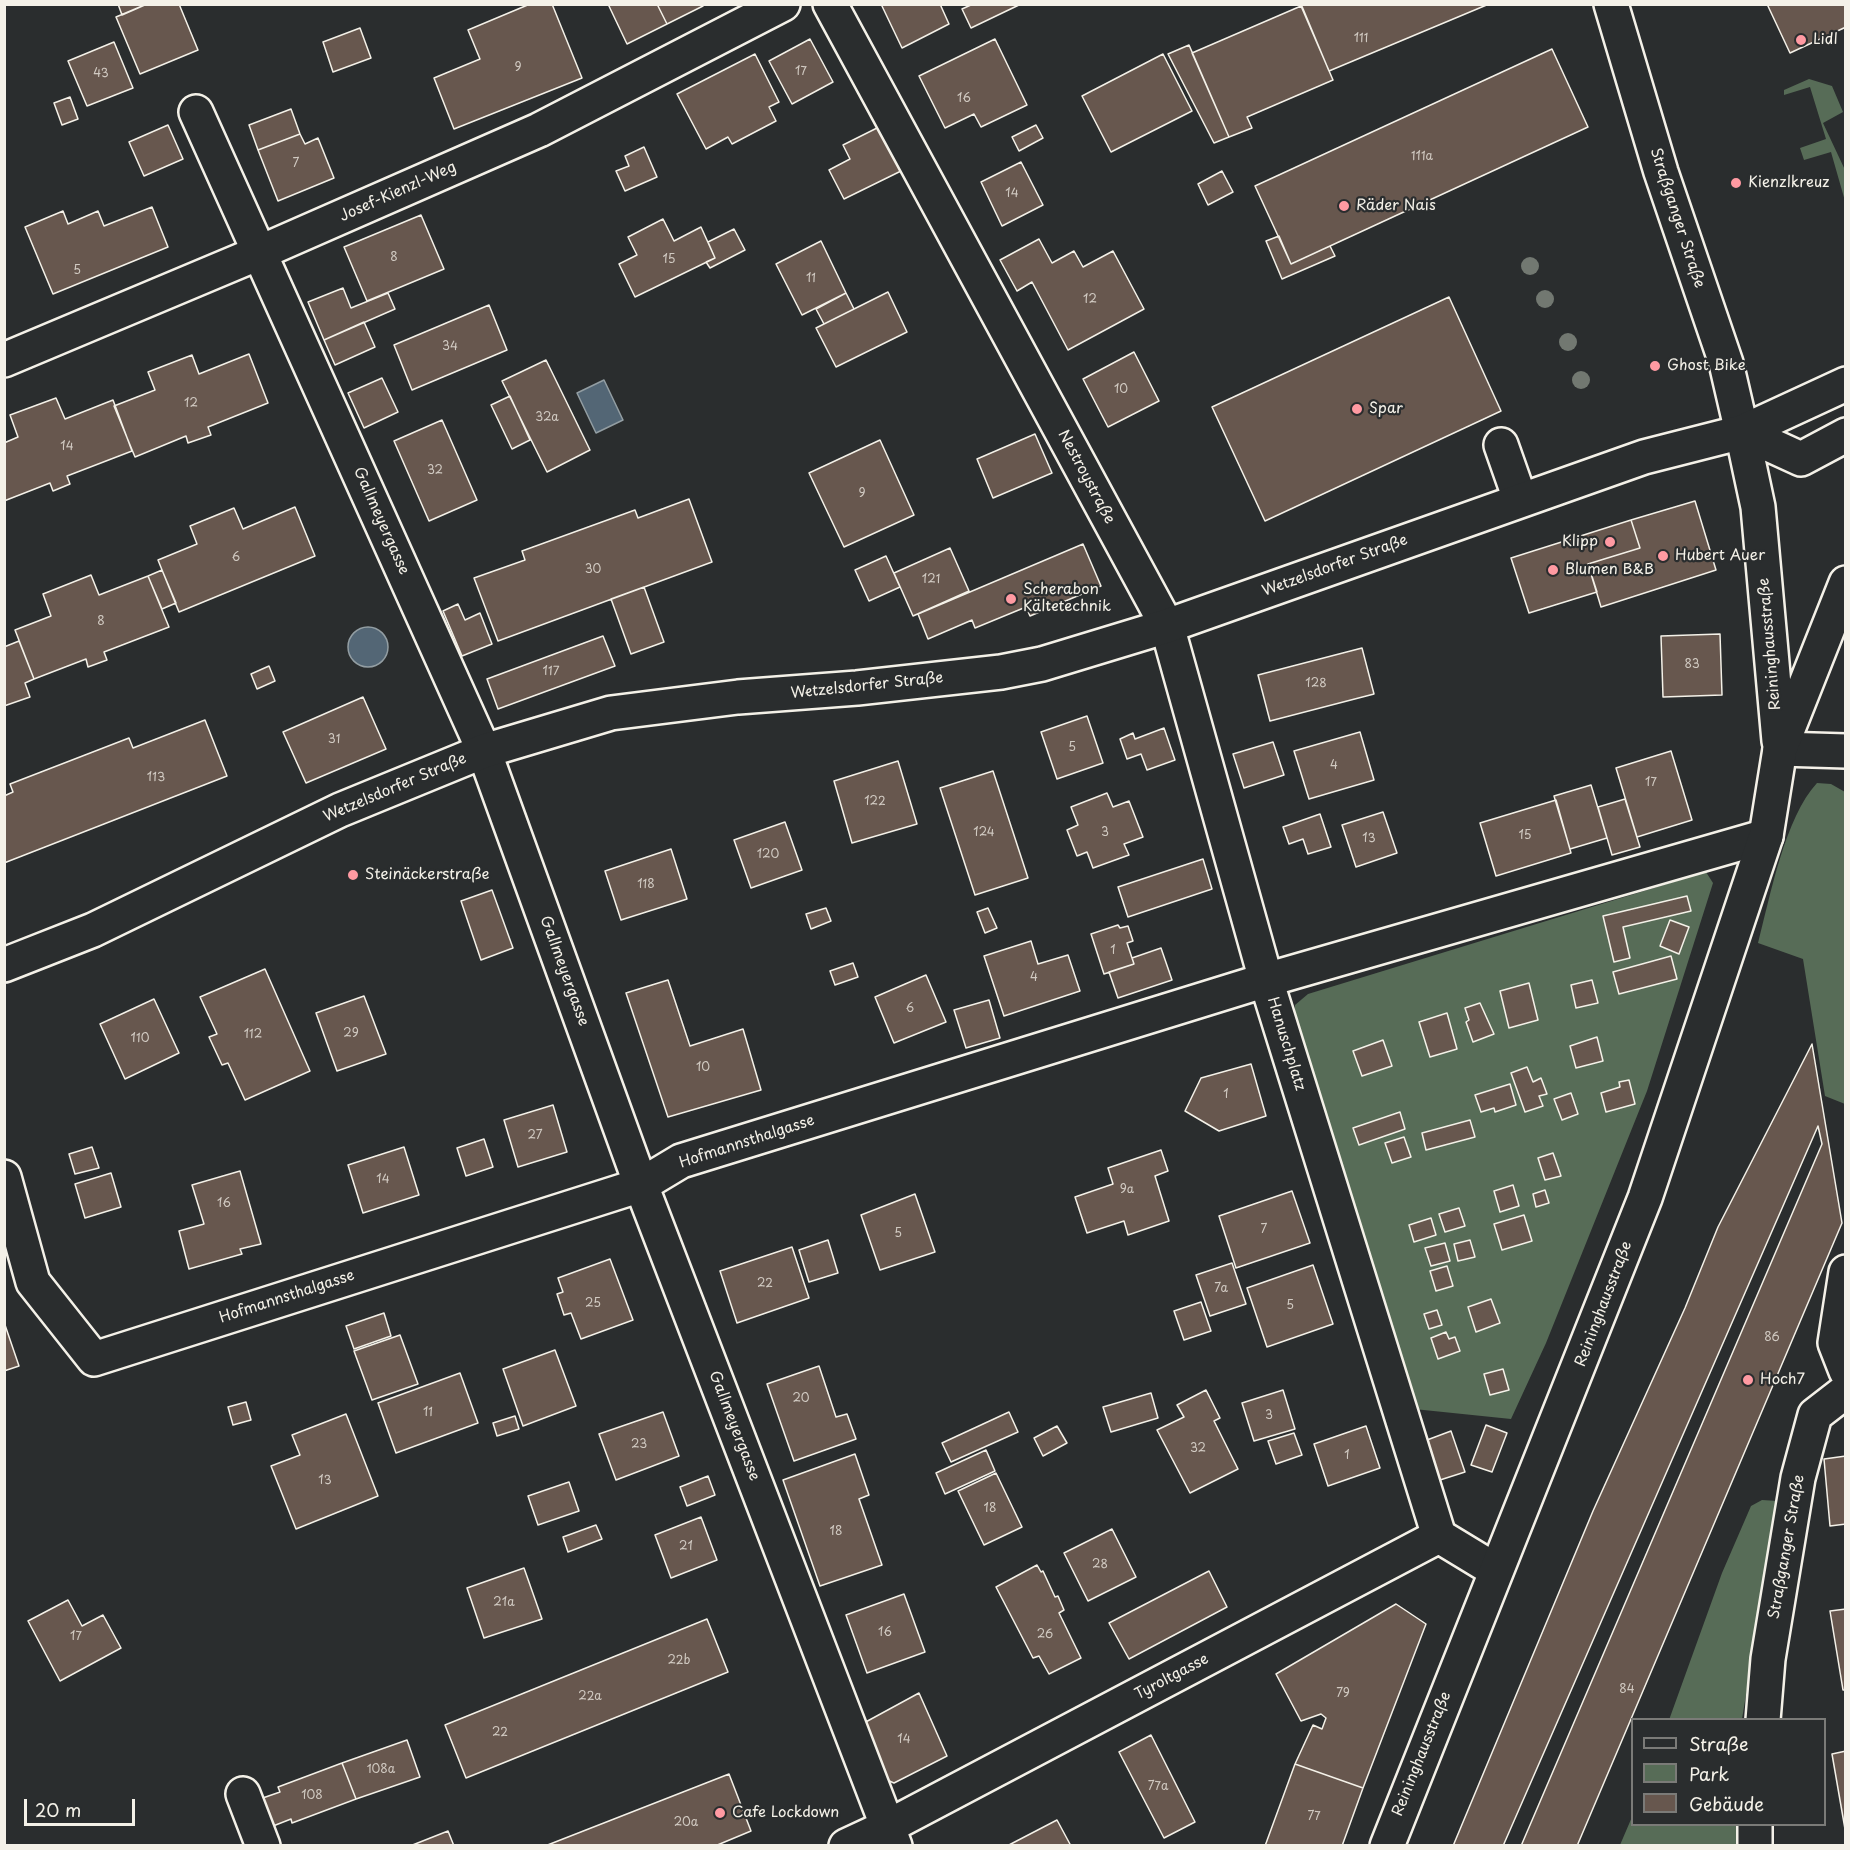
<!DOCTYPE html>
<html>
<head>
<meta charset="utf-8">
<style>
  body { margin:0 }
  #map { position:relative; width:1850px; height:1850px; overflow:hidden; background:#2a2d2e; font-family:"Playpen Sans",sans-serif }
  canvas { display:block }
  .frame { position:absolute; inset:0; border:6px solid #f4f1e8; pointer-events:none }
  .legend { position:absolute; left:1631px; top:1718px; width:195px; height:108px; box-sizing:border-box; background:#2a2d2e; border:2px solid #7b7b78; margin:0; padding:8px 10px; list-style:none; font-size:18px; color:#f4f1e8 }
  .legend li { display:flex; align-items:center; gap:12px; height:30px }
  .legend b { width:30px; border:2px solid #7b7b78 }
  .scale { position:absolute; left:24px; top:1799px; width:111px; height:27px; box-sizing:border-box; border:3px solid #f4f1e8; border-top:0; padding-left:8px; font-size:18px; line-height:21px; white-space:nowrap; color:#f4f1e8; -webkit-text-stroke:4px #2a2d2e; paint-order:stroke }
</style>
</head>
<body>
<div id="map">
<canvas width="1850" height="1850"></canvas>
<div class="frame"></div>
<ul class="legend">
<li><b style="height:8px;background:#2a2d2e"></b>Straße</li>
<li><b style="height:16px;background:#576c57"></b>Park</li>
<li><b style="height:16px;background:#67574e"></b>Gebäude</li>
</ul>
<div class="scale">20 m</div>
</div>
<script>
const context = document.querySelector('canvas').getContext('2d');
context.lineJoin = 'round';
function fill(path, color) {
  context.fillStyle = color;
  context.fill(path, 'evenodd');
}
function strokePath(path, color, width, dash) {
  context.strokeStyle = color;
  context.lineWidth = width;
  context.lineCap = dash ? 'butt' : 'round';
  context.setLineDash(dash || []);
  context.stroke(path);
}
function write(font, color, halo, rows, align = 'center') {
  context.font = font + ' "Playpen Sans",sans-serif';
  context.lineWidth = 4.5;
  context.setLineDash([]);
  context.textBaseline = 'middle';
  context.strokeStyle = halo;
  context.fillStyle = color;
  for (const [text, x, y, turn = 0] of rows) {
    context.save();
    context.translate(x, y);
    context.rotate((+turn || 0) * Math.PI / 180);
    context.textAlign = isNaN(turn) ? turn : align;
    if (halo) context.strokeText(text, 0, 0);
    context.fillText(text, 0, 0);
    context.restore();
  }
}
const green = new Path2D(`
  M1809,79L1832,86L1843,112L1823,123L1845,170V201L1831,152L1804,160L1800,148L1826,139L1810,87L1784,95V90Z
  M1817,783L1831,784L1845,792V1104L1825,1096L1803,959L1758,943C1770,897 1785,817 1817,783Z
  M1706,872L1713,883L1647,1091L1546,1343L1511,1419L1414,1409L1294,1020L1295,1005L1308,994Z
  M1762,1500L1778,1501L1742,1719L1669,1720L1722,1573L1751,1506Z
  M1632,1817V1824L1737,1825L1736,1845H1620Z`);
const water = new Path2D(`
  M604,380L623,420L596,433L577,393Z
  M348 647a20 20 0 1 1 40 0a20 20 0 1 1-40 0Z`);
const building = new Path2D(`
  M118,4H147L122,15Z
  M147,4H179L198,50L140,74L116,17Z
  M530,4H552L582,78L454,129L434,78L480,59L468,30Z
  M608,4H657L667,24L627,44Z
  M657,4H702L703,6L667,24Z
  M881,4H940L949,24L902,48Z
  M973,4H1021L971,28L962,9Z
  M1301,4H1489L1329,71Z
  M1767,4H1846V27L1790,53Z
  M1301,6L1333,80L1247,117L1252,128L1229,137L1192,53Z
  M360,28L371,58L333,72L323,42Z
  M810,39L833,82L792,104L769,61Z
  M995,39L1027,105L981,127L974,114L945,128L919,76Z
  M114,42L133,88L87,106L68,61Z
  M1189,45L1229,137L1214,143L1168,54Z
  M1552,49L1588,127L1291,264L1255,186Z
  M755,54L779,102L769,107L776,121L732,144L728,137L706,149L677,94Z
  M1163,54L1192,111L1111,152L1082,96Z
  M70,97L78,119L62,125L54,103Z
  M291,109L300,134L258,150L249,125Z
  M168,125L183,159L144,176L129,142Z
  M1036,125L1043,138L1019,151L1012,137Z
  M879,127L901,171L844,199L829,170L850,159L843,145Z
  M300,134L305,144L318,138L334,178L278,201L258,150Z
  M644,147L657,177L625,191L616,171L629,166L625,156Z
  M1021,162L1043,205L1002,226L981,182Z
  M1222,171L1233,192L1208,205L1198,184Z
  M152,207L168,247L53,294L25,227L63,211L68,224L98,211L104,226Z
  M421,215L444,269L367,301L344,247Z
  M663,219L674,241L701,227L715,258L635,297L619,264L637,255L628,237Z
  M734,229L745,250L710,268L706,262L715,258L708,242Z
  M1279,236L1291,264L1330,246L1335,256L1282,279L1266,241Z
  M1039,239L1052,263L1074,251L1083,267L1113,251L1144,309L1068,350L1032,282L1017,291L1000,260Z
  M821,241L846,293L802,315L776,264Z
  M343,288L351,308L388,293L395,309L324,340L308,302Z
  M888,292L907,332L836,367L816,328Z
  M846,293L854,309L824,324L816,309Z
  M1449,297L1501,411L1265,521L1212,407Z
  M489,305L507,350L412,390L394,345Z
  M364,322L375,347L335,365L324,340Z
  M1134,352L1159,401L1108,427L1083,379Z
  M249,354L268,403L208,427L211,435L188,443L186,436L135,457L114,406L155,390L148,372L192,355L199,374Z
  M546,360L590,450L547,472L502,381Z
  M382,378L398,412L364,428L348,393Z
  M510,396L530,440L512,449L491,405Z
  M56,398L65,419L113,400L132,451L67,476L70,484L53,491L50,483L4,501V443L18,437L10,415Z
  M442,420L477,500L429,521L394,441Z
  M1035,434L1052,473L993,498L977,459Z
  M880,440L914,515L844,547L809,473Z
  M689,499L712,562L498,641L474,578L525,560L522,551L635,510L638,518Z
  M1695,501L1716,570L1601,607L1588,564L1640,548L1631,520Z
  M295,507L315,556L179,612L158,560L197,544L190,526L234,508L243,529Z
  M1631,520L1640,548L1588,564L1597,592L1529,613L1511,558Z
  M1083,544L1101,586L1030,616L1026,607L975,628L972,620L928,639L918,614Z
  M950,548L969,591L913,616L894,573Z
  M886,556L900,587L869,601L855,570Z
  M162,570L176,603L162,609L148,576Z
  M91,575L99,595L148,576L169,627L104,652L107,660L88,667L86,659L34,679L15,630L51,616L43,594Z
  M644,587L664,642L631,654L611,599Z
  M458,604L465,620L480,613L492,644L462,656L443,611Z
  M1720,634L1722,695L1663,697L1661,636Z
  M603,636L615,666L498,709L487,679Z
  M19,641L34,679L25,683L30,697L4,706V647Z
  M1362,648L1374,694L1270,721L1258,675Z
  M269,666L275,681L257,689L251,674Z
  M363,697L386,749L306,783L283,732Z
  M1087,716L1103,763L1057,779L1041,732Z
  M205,720L227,776L4,863V796L13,792L10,784L129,738L133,748Z
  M1164,728L1175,760L1147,770L1141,754L1127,759L1120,739L1133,733L1135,739Z
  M1360,732L1374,780L1309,799L1294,751Z
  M1273,742L1284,775L1244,788L1233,754Z
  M1671,751L1692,820L1637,837L1616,768Z
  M898,761L917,824L852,843L834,781Z
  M993,771L1028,878L975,895L940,788Z
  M1591,785L1607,838L1570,849L1554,796Z
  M1107,793L1113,807L1129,801L1143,837L1124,844L1129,855L1093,868L1087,852L1077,856L1067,830L1078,825L1071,807Z
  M1625,799L1640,847L1612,855L1598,807Z
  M1556,800L1571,853L1496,876L1480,823Z
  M1383,812L1397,853L1356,867L1342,825Z
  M1320,814L1331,847L1308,854L1303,839L1289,844L1283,827Z
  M785,822L802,870L751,888L734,840Z
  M671,849L687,899L621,920L605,871Z
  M1203,859L1212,889L1128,917L1118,887Z
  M492,890L513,948L481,960L461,901Z
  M1687,896L1691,911L1623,927L1630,958L1614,962L1603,916Z
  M826,908L831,921L811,929L806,914Z
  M988,908L997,928L985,933L977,912Z
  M1670,920L1689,927L1679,954L1660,946Z
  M1118,925L1120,928L1128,926L1133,941L1127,943L1134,964L1104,974L1091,934Z
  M1031,941L1038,964L1068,955L1080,991L1004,1016L984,956Z
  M1161,948L1172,980L1118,998L1109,972L1134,964L1132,958Z
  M1671,956L1677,979L1619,994L1613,972Z
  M853,963L858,977L835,985L830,971Z
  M265,969L310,1071L245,1100L228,1063L222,1065L209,1037L217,1034L200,997Z
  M926,975L946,1022L894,1043L875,997Z
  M668,980L690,1046L743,1029L761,1090L668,1117L626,993Z
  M1592,980L1598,1003L1576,1008L1571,985Z
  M1529,983L1538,1020L1509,1028L1500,991Z
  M364,996L386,1054L337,1071L316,1013Z
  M154,999L179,1053L125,1079L100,1024Z
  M989,1000L1000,1038L966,1048L954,1010Z
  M1480,1003L1494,1034L1473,1042L1466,1022L1469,1020L1465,1008Z
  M1447,1013L1457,1049L1430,1057L1419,1022Z
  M1597,1037L1603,1061L1576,1068L1570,1046Z
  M1383,1040L1392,1066L1362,1076L1353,1051Z
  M1812,1044L1842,1223L1577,1846H1521L1822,1144L1818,1126L1503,1846H1453L1593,1511L1685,1308L1718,1227Z
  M1251,1064L1266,1116L1219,1131L1185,1111L1201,1078Z
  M1527,1067L1533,1082L1541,1078L1547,1094L1539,1096L1543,1106L1525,1112L1511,1073Z
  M1629,1080L1635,1104L1606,1112L1601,1093L1620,1087L1619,1082Z
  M1510,1084L1516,1105L1495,1112L1494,1108L1481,1112L1475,1095Z
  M1571,1093L1578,1114L1562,1120L1554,1099Z
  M553,1105L567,1152L518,1167L504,1120Z
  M1400,1112L1405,1129L1359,1145L1353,1128Z
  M1470,1120L1475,1137L1426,1150L1422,1133Z
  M1404,1137L1411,1157L1392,1163L1385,1143Z
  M484,1139L493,1167L466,1176L457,1148Z
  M92,1147L99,1168L75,1174L69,1154Z
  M404,1147L419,1195L363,1213L348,1165Z
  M1161,1150L1168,1171L1155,1176L1169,1221L1128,1235L1124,1221L1087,1233L1075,1197L1113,1184L1108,1168Z
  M1553,1153L1561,1176L1545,1180L1538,1158Z
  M240,1171L261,1244L240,1249L242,1254L189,1269L179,1231L204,1224L192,1185Z
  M111,1173L121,1207L85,1218L75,1184Z
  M1513,1185L1519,1206L1500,1212L1494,1191Z
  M1545,1190L1549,1203L1536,1207L1533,1194Z
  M1292,1191L1310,1243L1236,1268L1219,1216Z
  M915,1194L935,1252L880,1270L861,1215Z
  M1459,1208L1465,1226L1445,1232L1439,1214Z
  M1524,1215L1532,1241L1502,1250L1494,1224Z
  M1431,1218L1436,1235L1414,1242L1409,1225Z
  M828,1240L838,1273L809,1282L799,1250Z
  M1470,1240L1475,1257L1458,1261L1454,1244Z
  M1445,1243L1450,1261L1431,1266L1425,1248Z
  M792,1247L809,1298L737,1323L720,1271Z
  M610,1259L633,1320L581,1339L571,1313L564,1315L557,1294L563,1292L558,1278Z
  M1232,1263L1246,1304L1210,1316L1196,1275Z
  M1313,1265L1333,1324L1267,1347L1247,1288Z
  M1447,1266L1453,1286L1436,1291L1430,1271Z
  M1491,1299L1500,1323L1476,1332L1468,1307Z
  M1201,1302L1211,1331L1184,1340L1174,1311Z
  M1437,1310L1442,1325L1429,1329L1424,1314Z
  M384,1313L391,1336L354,1349L346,1326Z
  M4,1322L19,1366L4,1371Z
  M1446,1332L1449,1339L1455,1337L1460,1351L1438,1359L1431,1338Z
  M400,1335L418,1384L372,1400L354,1351Z
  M555,1350L576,1406L523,1426L503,1369Z
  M819,1366L836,1417L847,1414L856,1439L794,1461L767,1384Z
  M1503,1369L1509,1390L1490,1395L1484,1374Z
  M460,1373L478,1423L396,1453L378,1403Z
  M1206,1390L1220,1418L1214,1421L1238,1469L1190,1493L1157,1430L1184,1417L1177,1405Z
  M1283,1390L1295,1429L1254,1441L1242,1403Z
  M1151,1393L1158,1418L1111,1432L1103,1407Z
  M246,1402L251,1420L233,1425L228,1407Z
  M663,1412L679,1456L616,1480L599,1434Z
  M1009,1412L1018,1432L951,1462L942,1443Z
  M346,1414L378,1496L296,1529L271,1466L300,1455L292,1435Z
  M515,1416L519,1429L497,1436L493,1423Z
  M1486,1425L1507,1433L1492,1472L1471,1465Z
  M1057,1426L1067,1443L1043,1456L1034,1438Z
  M1366,1426L1380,1468L1328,1486L1314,1444Z
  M1451,1431L1465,1472L1440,1480L1427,1440Z
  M1294,1433L1302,1455L1276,1464L1268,1441Z
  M986,1450L995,1471L945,1494L936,1473Z
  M855,1454L869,1495L859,1499L882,1565L820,1586L783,1480Z
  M1846,1456V1524L1830,1526L1824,1459Z
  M996,1473L1022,1527L984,1545L958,1491Z
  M708,1476L715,1495L687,1506L680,1487Z
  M569,1482L579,1511L538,1525L528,1496Z
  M701,1517L717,1560L671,1578L655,1535Z
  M596,1525L602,1539L568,1552L563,1537Z
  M1112,1529L1136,1577L1088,1601L1064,1553Z
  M1037,1565L1041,1572L1043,1571L1055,1597L1058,1596L1064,1610L1059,1613L1081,1658L1049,1674L1039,1656L1033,1658L996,1587Z
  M524,1568L542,1619L484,1638L467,1588Z
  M1209,1571L1227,1607L1129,1659L1109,1623Z
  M904,1594L925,1652L867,1673L846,1615Z
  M68,1600L82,1626L103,1615L121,1648L60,1681L28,1621Z
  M1396,1604L1426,1624L1363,1788L1295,1764L1313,1725L1322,1729L1326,1718L1321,1714L1301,1721L1276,1674Z
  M1846,1609V1690H1843L1830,1611Z
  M707,1619L728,1672L466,1778L445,1725Z
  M919,1693L947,1756L894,1783L880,1777L862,1724Z
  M1151,1735L1195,1822L1164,1838L1119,1752Z
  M407,1740L420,1777L356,1799L342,1763Z
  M1846,1751V1829H1845L1832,1754Z
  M342,1763L356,1799L292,1823L291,1819L268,1828L257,1800L280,1792L278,1787Z
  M1295,1764L1363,1788L1342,1846H1265Z
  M729,1774L751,1831L715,1846H545Z
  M1057,1820L1071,1846H1007Z
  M448,1831L454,1846H410Z`);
const minor = new Path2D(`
  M1611,4L1661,172L1726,363L1742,432
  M196,112L484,751L641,1185L895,1846
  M4,360L261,252L539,130L783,4
  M1501,445L1520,499
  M1780,749L1846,751
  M4,1177L33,1282L94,1359L641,1185L681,1161L1266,980L1167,626L830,4
  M1846,1272L1835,1343L1846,1371
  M1439,1536L1266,980L1766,836
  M1763,1720L1768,1659L1798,1478L1815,1415L1846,1391
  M243,1794L263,1846
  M846,1846L889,1826L1439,1536L1495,1570
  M1755,1846V1824`);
const major = new Path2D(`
  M1742,432L1758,507L1779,741
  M1742,432L1801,459L1846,435
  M4,965L93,930L340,810L484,751L611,713L738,697L857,688L1001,672L1042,664L1167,626L1644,457L1742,432L1846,384
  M1387,1846L1645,1198L1766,836L1780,749L1846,583`);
const trees = [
  [1530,266],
  [1545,299],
  [1568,342],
  [1581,380]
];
const markers = [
  [1801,40,6,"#ff9aa2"],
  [1736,183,6,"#ff9aa2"],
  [1344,206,6,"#ff9aa2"],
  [1655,366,6,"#ff9aa2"],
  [1357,409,6,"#ff9aa2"],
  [1610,542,6,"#ff9aa2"],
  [1663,556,6,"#ff9aa2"],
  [1553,570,6,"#ff9aa2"],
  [1011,599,6,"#ff9aa2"],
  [353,875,6,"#ff9aa2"],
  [1748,1380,6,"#ff9aa2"],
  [720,1813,6,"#ff9aa2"]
];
const numberNames = [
  ["111",1361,39],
  ["9",518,68],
  ["17",801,72],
  ["43",101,74],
  ["16",964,99],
  ["111a",1422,157],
  ["7",296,164],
  ["14",1012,194],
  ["8",394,258],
  ["15",669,260],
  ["5",77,271],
  ["11",811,279],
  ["12",1090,300],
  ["34",450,347],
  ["10",1121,390],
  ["12",191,404],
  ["32a",547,418],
  ["14",67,447],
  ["32",435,471],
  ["9",862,494],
  ["6",236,558],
  ["30",593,570],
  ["121",931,580],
  ["8",101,622],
  ["83",1692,665],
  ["117",551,672],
  ["128",1316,684],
  ["31",334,740],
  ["5",1072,748],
  ["4",1334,766],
  ["113",156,778],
  ["17",1651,783],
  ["122",875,802],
  ["124",984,833],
  ["3",1105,833],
  ["15",1525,836],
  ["13",1369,839],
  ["120",768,855],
  ["118",646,885],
  ["1",1113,951],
  ["4",1034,978],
  ["6",910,1009],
  ["29",351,1034],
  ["112",253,1035],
  ["110",140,1039],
  ["10",703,1068],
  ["1",1226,1095],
  ["27",535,1136],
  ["14",383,1180],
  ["9a",1127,1190],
  ["16",224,1204],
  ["7",1264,1230],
  ["5",898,1234],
  ["22",765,1284],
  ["7a",1221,1289],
  ["25",593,1304],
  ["5",1290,1306],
  ["86",1772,1338],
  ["20",801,1399],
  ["11",428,1413],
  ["3",1269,1416],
  ["23",639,1445],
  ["32",1198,1449],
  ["1",1347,1456],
  ["13",325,1481],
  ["18",990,1509],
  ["18",836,1532],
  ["21",686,1547],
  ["28",1100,1565],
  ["21a",504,1603],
  ["16",885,1633],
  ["26",1045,1635],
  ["17",76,1637],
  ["22b",679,1661],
  ["84",1627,1690],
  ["79",1343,1694],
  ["22a",590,1697],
  ["22",500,1733],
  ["14",904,1740],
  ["108a",381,1770],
  ["77a",1158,1787],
  ["108",312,1796],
  ["77",1314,1817],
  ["20a",686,1823]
];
const poiNames = [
  ["Lidl",1813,40],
  ["Kienzlkreuz",1748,183],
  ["Räder Nais",1356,206],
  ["Ghost Bike",1667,366],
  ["Spar",1369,409],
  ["Klipp",1598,542,"right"],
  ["Hubert Auer",1675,556],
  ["Blumen B&B",1565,570],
  ["Scherabon",1023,590],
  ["Kältetechnik",1023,607],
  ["Steinäckerstraße",365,875],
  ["Hoch7",1760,1380],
  ["Cafe Lockdown",732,1813]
];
const streetNames = [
  ["Josef-Kienzl-Weg",398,192,-24],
  ["Straßganger Straße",1677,218,72],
  ["Nestroystraße",1086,477,62],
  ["Gallmeyergasse",381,521,66],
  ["Wetzelsdorfer Straße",1335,566,-20],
  ["Reininghausstraße",1770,644,-95],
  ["Wetzelsdorfer Straße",867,686,-6],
  ["Wetzelsdorfer Straße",395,788,-23],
  ["Gallmeyergasse",564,971,70],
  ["Hanuschplatz",1286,1044,73],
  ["Hofmannsthalgasse",747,1142,-18],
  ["Hofmannsthalgasse",287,1297,-18],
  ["Reininghausstraße",1604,1304,-69],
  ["Gallmeyergasse",734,1426,69],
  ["Straßganger Straße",1787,1547,-80],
  ["Tyroltgasse",1172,1677,-28],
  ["Reininghausstraße",1422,1754,-68]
];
fill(green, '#576c57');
fill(water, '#536675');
strokePath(water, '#939ea3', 1.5);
fill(building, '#67574e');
strokePath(building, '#f4f1e8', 1.5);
strokePath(minor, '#f4f1e8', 38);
strokePath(major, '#f4f1e8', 38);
strokePath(minor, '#2a2d2e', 33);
strokePath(major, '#2a2d2e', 33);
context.fillStyle = '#727871';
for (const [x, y] of trees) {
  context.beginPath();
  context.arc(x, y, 9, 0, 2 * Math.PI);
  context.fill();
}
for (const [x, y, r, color] of markers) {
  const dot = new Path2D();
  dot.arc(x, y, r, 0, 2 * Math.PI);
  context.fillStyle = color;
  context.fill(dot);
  strokePath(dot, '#2a2d2e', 2);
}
write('12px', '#d1cac2', null, numberNames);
write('15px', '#f4f1e8', '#2a2d2e', poiNames, 'left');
write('15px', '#f4f1e8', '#2a2d2e', streetNames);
</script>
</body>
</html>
